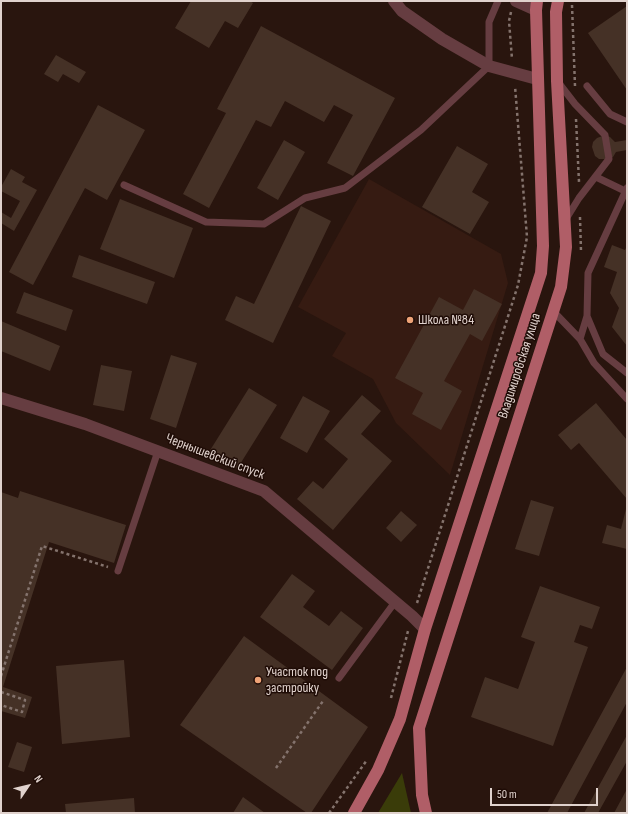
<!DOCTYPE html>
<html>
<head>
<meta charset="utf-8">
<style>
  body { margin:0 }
  #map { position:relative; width:628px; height:814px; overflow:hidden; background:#29150e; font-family:"Sofia Sans Condensed",sans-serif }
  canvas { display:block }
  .frame { position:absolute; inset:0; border:2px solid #e0d2cd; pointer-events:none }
  .north { position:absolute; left:8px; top:766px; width:40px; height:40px; -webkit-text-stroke:3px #1f0c06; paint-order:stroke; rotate:55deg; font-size:11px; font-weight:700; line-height:16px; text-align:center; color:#e0d2cd }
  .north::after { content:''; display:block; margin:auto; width:14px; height:18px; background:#e0d2cd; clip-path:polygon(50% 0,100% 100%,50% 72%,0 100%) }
  .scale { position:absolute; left:490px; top:788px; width:108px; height:18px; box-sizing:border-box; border:2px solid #e0d2cd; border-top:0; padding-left:5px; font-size:12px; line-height:14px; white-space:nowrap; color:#e0d2cd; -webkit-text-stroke:3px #1f0c06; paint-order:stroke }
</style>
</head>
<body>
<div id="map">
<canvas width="628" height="814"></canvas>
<div class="frame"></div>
<div class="north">N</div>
<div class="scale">50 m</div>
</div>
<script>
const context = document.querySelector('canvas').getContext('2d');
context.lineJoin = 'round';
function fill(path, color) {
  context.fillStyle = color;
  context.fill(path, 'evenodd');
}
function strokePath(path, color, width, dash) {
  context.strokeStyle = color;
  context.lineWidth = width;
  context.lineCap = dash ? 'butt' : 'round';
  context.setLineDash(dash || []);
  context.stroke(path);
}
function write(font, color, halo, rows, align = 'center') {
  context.font = font + ' "Sofia Sans Condensed",sans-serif';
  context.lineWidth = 3;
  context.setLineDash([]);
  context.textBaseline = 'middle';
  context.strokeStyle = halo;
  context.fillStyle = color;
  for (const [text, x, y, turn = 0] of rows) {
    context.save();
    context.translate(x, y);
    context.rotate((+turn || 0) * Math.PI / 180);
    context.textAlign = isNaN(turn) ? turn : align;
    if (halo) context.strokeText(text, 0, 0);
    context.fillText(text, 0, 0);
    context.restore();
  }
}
const built = new Path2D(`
  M369,179L501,254L508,283L450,475L396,423L373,379L332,356L346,333L298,307Z`);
const green = new Path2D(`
  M402,773L411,813H378Z`);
const building = new Path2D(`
  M191,1H250L253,3L238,28L225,21L209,48L175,28Z
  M627,6V90L588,33Z
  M261,26L395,98L353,176L327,163L353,115L334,105L324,122L285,101L271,127L256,120L209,208L183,194L226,113L217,109Z
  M56,55L86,72L79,83L63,74L58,82L44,74Z
  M98,105L145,130L107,200L85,188L33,285L9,272Z
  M605,135L610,137L615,142L627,140V150L616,152L613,157L609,159H599L595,156L592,147L593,142L597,138Z
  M284,140L305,152L278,200L257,188Z
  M457,146L488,164L472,192L489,202L470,234L422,207Z
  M11,169L25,177L22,182L37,190L14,231L1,223V212L11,218L20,201L1,191V187Z
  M120,199L193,228L174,278L100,249Z
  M301,206L331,221L273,343L225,320L236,296L254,304Z
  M612,245L625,250L627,246V346L612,327L619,308L610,293L617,272L604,267Z
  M79,255L155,282L147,304L72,277Z
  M474,289L502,304L482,341L470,334L444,381L462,391L441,430L412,414L423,393L395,378L439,297L463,310Z
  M24,292L73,310L66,331L16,313Z
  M1,321L60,346L50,371L1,351Z
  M171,355L197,363L176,428L150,419Z
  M101,365L132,371L124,411L93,405Z
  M249,388L277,405L237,469L209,452Z
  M362,395L381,411L361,434L392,461L333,530L297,499L313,481L323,489L348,459L324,439Z
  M303,396L330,411L307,453L280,438Z
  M596,403L627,440V499L579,443L571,450L558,435Z
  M20,491L126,525L114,563L49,542L3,687L32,697L25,718L1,711V492L18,498Z
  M531,500L554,507L539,556L515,549Z
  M626,509L627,549L602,543L607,525L621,529Z
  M401,511L417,525L401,542L386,528Z
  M292,574L315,591L303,607L329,626L341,611L363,628L332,670L260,617Z
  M540,586L600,607L592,629L580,625L574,642L588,647L553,746L471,717L485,677L518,689L535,642L521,637Z
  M244,636L368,727L311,813H307L180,725Z
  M124,660L130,737L62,744L56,666Z
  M627,667V702L567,813H547Z
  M627,735V761L598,813H584Z
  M17,742L32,747L24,772L8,767Z
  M627,789V813H614Z
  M243,797L265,813H233Z
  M134,798L135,813H66L65,804Z`);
const path = new Path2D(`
  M572,5L575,86
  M511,12L509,21L512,59
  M576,119L579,182
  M580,217L581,251
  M417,603L518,285L527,237L515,86
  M1,676L42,546L108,567
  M1,692L25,700L22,712L1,705
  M391,698L408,631
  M276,768L323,701
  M329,813L367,760`);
const lane = new Path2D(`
  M558,82L575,104L605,135L609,159L579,198L566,219
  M587,86L610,114L627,122
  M596,177L625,191
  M124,185L206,222L264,224L305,198L345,188L421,130L489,66V22L498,1
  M627,188L588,273L587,316L603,354L627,373
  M553,311L580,339
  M587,316L580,339L594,363L627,399
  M118,571L158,451
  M339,678L395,602`);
const street = new Path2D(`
  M394,1L402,11L442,39L489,66L537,79
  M516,1L536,10
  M1,398L85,424L264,491L412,616L425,629`);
const primary = new Path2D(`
  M354,813L378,770L400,719L425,629L541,273L543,246L536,10L537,1
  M426,813L422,795L419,728L561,287L566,247L557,81L556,12L558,1`);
const markers = [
  [410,320,4,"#efa377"],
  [258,680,4,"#efa377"]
];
const poiNames = [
  ["Школа №84",418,320],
  ["Участок под",266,672],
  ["застройку",266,688]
];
const streetNames = [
  ["Владимировская улица",520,366,-72],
  ["Чернышевский спуск",215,457,21]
];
fill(built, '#361b12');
fill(green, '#3a3c09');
fill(building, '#453126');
strokePath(path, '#84736d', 2.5, [3, 3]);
strokePath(lane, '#663d41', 7);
strokePath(street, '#663d41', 12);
strokePath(primary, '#b05e67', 12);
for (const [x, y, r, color] of markers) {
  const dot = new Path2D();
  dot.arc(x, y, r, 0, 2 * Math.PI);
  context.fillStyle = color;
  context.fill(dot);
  strokePath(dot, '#1f0c06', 1.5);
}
write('14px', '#e0d2cd', '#1f0c06', poiNames, 'left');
write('14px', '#e0d2cd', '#1f0c06', streetNames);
</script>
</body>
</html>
